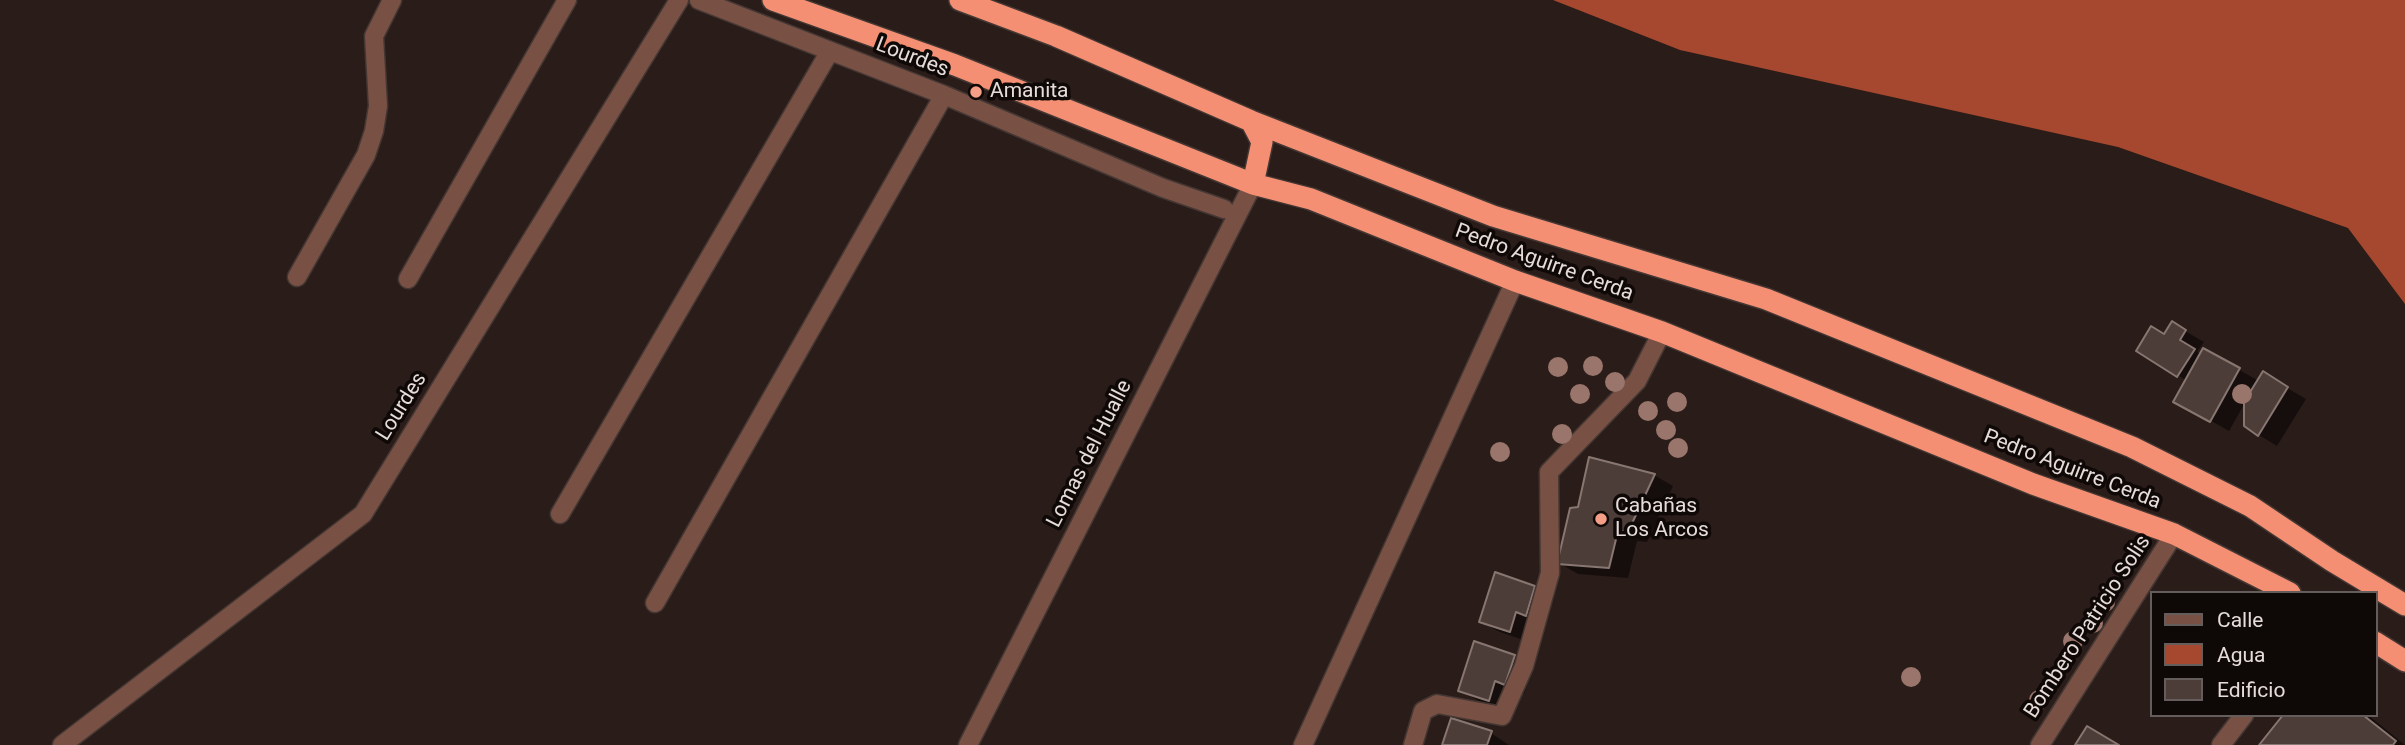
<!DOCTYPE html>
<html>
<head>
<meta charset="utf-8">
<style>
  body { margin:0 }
  #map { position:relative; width:2405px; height:745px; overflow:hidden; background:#2a1c18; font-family:Roboto,sans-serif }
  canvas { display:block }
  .legend { position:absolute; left:2150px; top:591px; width:228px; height:126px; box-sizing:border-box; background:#0e0807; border:2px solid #645d5b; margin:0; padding:9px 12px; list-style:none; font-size:21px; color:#e6dcd9 }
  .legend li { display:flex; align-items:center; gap:14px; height:35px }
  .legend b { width:35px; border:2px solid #645d5b }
</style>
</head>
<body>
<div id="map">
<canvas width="2405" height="745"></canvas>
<ul class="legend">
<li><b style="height:9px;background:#785044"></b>Calle</li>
<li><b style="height:19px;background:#a5482f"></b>Agua</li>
<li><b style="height:19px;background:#4d3d38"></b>Edificio</li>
</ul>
</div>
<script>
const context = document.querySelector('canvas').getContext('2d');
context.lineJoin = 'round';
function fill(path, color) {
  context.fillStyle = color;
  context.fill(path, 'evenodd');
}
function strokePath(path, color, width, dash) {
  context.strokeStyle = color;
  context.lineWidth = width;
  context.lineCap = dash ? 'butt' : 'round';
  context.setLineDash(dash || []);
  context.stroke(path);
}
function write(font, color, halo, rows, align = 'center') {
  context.font = font + ' Roboto,sans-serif';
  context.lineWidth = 7;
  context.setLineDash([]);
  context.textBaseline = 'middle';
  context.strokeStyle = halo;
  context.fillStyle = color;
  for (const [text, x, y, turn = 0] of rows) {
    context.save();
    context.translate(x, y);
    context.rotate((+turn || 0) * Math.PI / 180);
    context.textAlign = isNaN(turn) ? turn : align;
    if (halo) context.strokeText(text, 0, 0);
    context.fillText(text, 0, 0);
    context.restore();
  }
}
const water = new Path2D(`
  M1553,0H2405V304L2348,228L2118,147L1680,50Z`);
const shadow = new Path2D(`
  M2173,324L2204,342L2197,352L2201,354L2204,350L2259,381L2282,385L2306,399L2277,446L2259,435L2246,401L2229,431L2176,401L2187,381L2138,350L2165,336Z
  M1654,475L1673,486L1647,542L1637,541L1628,578L1578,574L1559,563L1579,509Z
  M1497,575L1535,587L1554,598L1545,625L1535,622L1529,642L1500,632L1481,622Z
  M1514,656L1533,667L1524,694L1514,691L1508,711L1479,701L1460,690Z
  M2285,715H2368L2405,745H2261Z
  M1491,733L1509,745H1444Z`);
const building = new Path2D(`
  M2172,321L2186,330L2180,340L2195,349L2177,377L2136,351L2151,326L2164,334Z
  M2203,348L2240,368L2210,422L2173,402Z
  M2263,371L2288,387L2258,436L2244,426V402Z
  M1589,457L1655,474L1628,532L1618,531L1609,568L1557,564L1570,508L1578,507Z
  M1495,572L1535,586L1526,616L1516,612L1510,632L1479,622Z
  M1474,641L1515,655L1505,685L1495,681L1489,701L1458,691Z
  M2283,715H2363L2396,741L2393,745H2259Z
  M1451,718L1492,731L1487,745H1442Z
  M2087,726L2119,745H2075Z`);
const minor = new Path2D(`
  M699,0L944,95L1163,188L1224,209
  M297,277L366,155L374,131L378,106L374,36L392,0
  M408,279L567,0
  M560,514L830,51
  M655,603L944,95
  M62,745L363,514L679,0
  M968,745L1253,184
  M1303,745L1515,281
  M1413,745L1423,711L1437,704L1502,716L1524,666L1550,573L1549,472L1637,381L1662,332
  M2040,745L2174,534
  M2221,745L2244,715`);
const highway = new Path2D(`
  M773,0L955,65L1253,184L1311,199L1515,281L1662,332L2033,484L2174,534L2290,593
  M960,0L1056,36L1251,121L1493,216L1766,299L2132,447L2250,506L2332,561L2405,605
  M1251,121L1262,142L1253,184
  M2375,642L2405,661`);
const trees = [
  [1593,366],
  [1558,367],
  [1615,382],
  [1580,394],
  [2242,394],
  [1677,402],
  [1648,411],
  [1666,430],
  [1562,434],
  [1678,448],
  [1500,452],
  [2105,602],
  [2093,623],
  [2073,641],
  [1911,677],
  [2039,700]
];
const markers = [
  [976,92,7,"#f49e87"],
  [1601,519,7,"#f49e87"]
];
const streetNames = [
  ["Lourdes",912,58,21],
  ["Pedro Aguirre Cerda",1544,263,20],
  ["Lourdes",402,407,-58],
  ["Lomas del Hualle",1090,454,-63],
  ["Pedro Aguirre Cerda",2072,470,21],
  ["Bombero Patricio Solis",2088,627,-57]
];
const poiNames = [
  ["Amanita",990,92],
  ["Cabañas",1615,507],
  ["Los Arcos",1615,531]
];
fill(water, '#a5482f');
fill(shadow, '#0007');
fill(building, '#4d3d38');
strokePath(building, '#887671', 2);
strokePath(minor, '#443733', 21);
strokePath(highway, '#443733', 24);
strokePath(minor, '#785044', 18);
strokePath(highway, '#f48f73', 21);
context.fillStyle = '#99756c';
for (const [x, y] of trees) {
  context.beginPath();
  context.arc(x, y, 10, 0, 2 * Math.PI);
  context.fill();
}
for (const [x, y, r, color] of markers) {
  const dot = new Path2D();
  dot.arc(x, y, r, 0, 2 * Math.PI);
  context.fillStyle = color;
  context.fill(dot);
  strokePath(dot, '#0e0807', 2.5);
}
write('21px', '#e6dcd9', '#0e0807', streetNames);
write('21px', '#e6dcd9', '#0e0807', poiNames, 'left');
</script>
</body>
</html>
